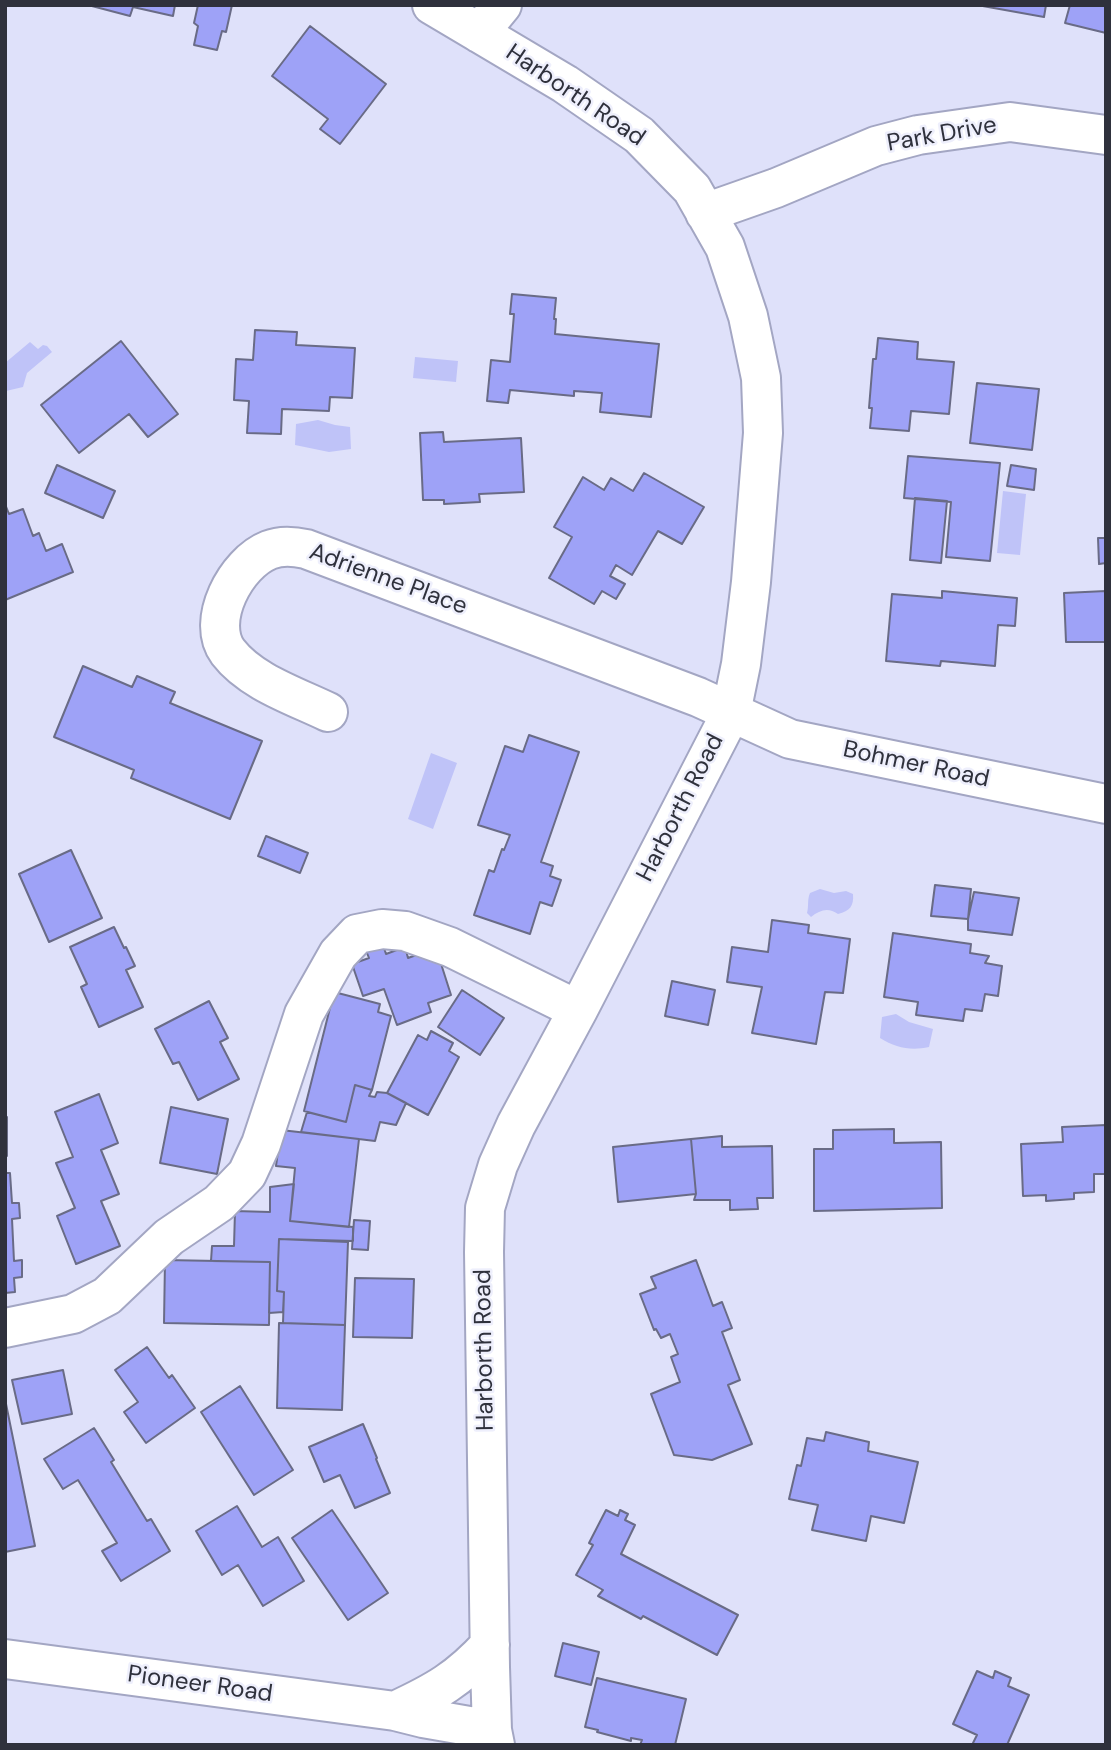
<!DOCTYPE html>
<html>
<head>
<meta charset="utf-8">
<style>
  body { margin:0 }
  #map { position:relative; width:1111px; height:1750px; overflow:hidden; background:#dfe1fa; font-family:"DM Sans",sans-serif }
  canvas { display:block }
  .frame { position:absolute; inset:0; border:7px solid #2f313c; pointer-events:none }
</style>
</head>
<body>
<div id="map">
<canvas width="1111" height="1750"></canvas>
<div class="frame"></div>
</div>
<script>
const context = document.querySelector('canvas').getContext('2d');
context.lineJoin = 'round';
function fill(path, color) {
  context.fillStyle = color;
  context.fill(path, 'evenodd');
}
function strokePath(path, color, width, dash) {
  context.strokeStyle = color;
  context.lineWidth = width;
  context.lineCap = dash ? 'butt' : 'round';
  context.setLineDash(dash || []);
  context.stroke(path);
}
function write(font, color, halo, rows, align = 'center') {
  context.font = font + ' "DM Sans",sans-serif';
  context.lineWidth = 5;
  context.setLineDash([]);
  context.textBaseline = 'middle';
  context.strokeStyle = halo;
  context.fillStyle = color;
  for (const [text, x, y, turn = 0] of rows) {
    context.save();
    context.translate(x, y);
    context.rotate((+turn || 0) * Math.PI / 180);
    context.textAlign = isNaN(turn) ? turn : align;
    if (halo) context.strokeText(text, 0, 0);
    context.fillText(text, 0, 0);
    context.restore();
  }
}
const water = new Path2D(`
  M30,342L38,349L43,345L47,346L52,352L27,373L23,387L6,391L5,363Z
  M415,357L458,361L456,382L413,378Z
  M318,420L335,425L350,427L351,449L329,452L295,445L296,424Z
  M1003,491L1026,494L1020,555L997,553Z
  M431,753L457,763L433,829L408,819Z
  M820,889L834,893L846,891L853,894C854,906 850,911 838,914C828,907 820,910 811,917L807,913C809,906 807,900 810,893Z
  M896,1014L909,1022L933,1029L929,1047C911,1051 896,1048 880,1038L882,1017Z`);
const building = new Path2D(`
  M88,5H175L173,16L133,7L130,16Z
  M198,5H232L226,32L222,31L217,50L194,45L198,26L194,23Z
  M977,5H1046L1044,17Z
  M1070,5H1106V33L1065,23Z
  M310,26L386,84L340,144L320,129L328,119L272,76Z
  M512,294L556,298L554,319H556L555,334L659,344L651,417L600,412L602,393L574,391V396L510,390L508,403L487,401L491,360L510,362L514,314H510Z
  M255,330L297,332L296,345L355,348L352,398L330,397L329,411L282,409L281,434L247,433L249,401L234,400L236,359L253,360Z
  M878,338L918,342L917,359L954,362L949,414L911,411L909,431L870,428L872,408H869L873,359H876Z
  M121,341L178,414L148,437L129,414L79,453L41,405Z
  M977,383L1039,389L1032,450L970,443Z
  M443,432L444,442L521,438L524,492L479,494L480,502L444,504V500H423L420,433Z
  M908,456L1000,463L990,561L946,557L951,502L904,498Z
  M57,465L115,491L103,518L45,493Z
  M1011,465L1036,469L1034,490L1007,486Z
  M644,473L704,507L682,544L658,531L632,575L616,565L610,576L625,584L616,599L602,591L594,604L549,578L572,537L554,527L583,477L604,490L611,478L633,491Z
  M915,498L947,501L941,563L910,560Z
  M5,504L9,514L23,509L33,536L39,533L46,551L62,544L73,572L5,600Z
  M1098,538H1106V563L1099,564Z
  M942,591L1017,598L1015,626L998,625L995,666L941,661L940,666L886,661L892,594L942,598Z
  M1106,591V642H1066L1064,593Z
  M83,666L132,687L137,676L175,692L170,703L262,741L230,819L131,778L134,770L54,737Z
  M529,735L579,752L541,862L553,866L550,876L561,880L552,906L540,902L530,934L474,915L489,870L494,872L502,849L504,850L510,835L478,825L505,746L523,752Z
  M266,836L308,853L300,873L258,856Z
  M71,850L102,918L49,942L19,874Z
  M935,885L971,889L968,919L931,916Z
  M974,892L1019,898L1012,935L968,930V919Z
  M772,920L809,925L808,933L850,939L843,993L825,992L816,1044L752,1033L762,987L727,982L732,947L768,952Z
  M114,927L124,948L126,947L135,966L126,970L143,1007L99,1027L81,987L87,984L70,947Z
  M893,933L971,944L970,953L989,956L985,963L1002,966L998,996L985,994L982,1011L965,1009L963,1021L916,1015L918,1002L884,997Z
  M382,942L386,954L405,947L408,958L436,948L451,995L428,1003L431,1012L397,1025L384,989L363,996L352,964L369,958L365,948Z
  M672,981L715,990L708,1025L665,1016Z
  M462,990L504,1018L480,1055L438,1027Z
  M334,992L380,1004L378,1012L391,1016L372,1090L355,1085L346,1122L304,1111Z
  M209,1001L228,1038L220,1042L239,1079L198,1100L179,1062L173,1064L155,1029Z
  M431,1031L453,1043L449,1051L459,1057L428,1115L387,1093L418,1035L427,1040Z
  M355,1085L372,1090L369,1096L375,1097L377,1092L387,1093L406,1103L396,1125L380,1122L375,1141L301,1132L307,1112L346,1122Z
  M99,1094L118,1143L101,1150L119,1194L101,1201L120,1246L76,1264L57,1216L75,1208L56,1163L73,1157L55,1112Z
  M171,1107L228,1119L217,1174L160,1163Z
  M5,1117H7V1156H5Z
  M1106,1125V1174H1094V1192L1074,1193V1199L1046,1201V1195L1023,1196L1021,1144L1063,1142L1062,1127Z
  M894,1129V1143L941,1142L942,1208L814,1211V1149H833V1130Z
  M281,1130L359,1139L349,1227L290,1221L295,1168L276,1166Z
  M722,1136V1147L772,1146L773,1198H757L758,1209L730,1210V1200H694L696,1194L691,1139Z
  M691,1139L696,1194L618,1202L613,1147Z
  M5,1173H10L12,1203H19L20,1218L12,1219L14,1261L22,1260V1277L14,1278L15,1292L5,1293Z
  M294,1184L290,1221L353,1227V1241L279,1239L277,1291L284,1292L283,1312L269,1313L270,1262L211,1261L212,1246H234L235,1211L270,1212V1187Z
  M354,1220L370,1221L368,1250L352,1249Z
  M279,1239L348,1242L345,1325L283,1323L284,1292L277,1291Z
  M165,1260L270,1262L269,1325L164,1323Z
  M696,1260L713,1306L722,1302L732,1328L722,1332L740,1380L728,1385L752,1444L712,1460L674,1455L651,1394L680,1382L671,1357L678,1354L670,1334L661,1338L656,1329L654,1330L640,1294L656,1288L651,1277Z
  M355,1278L414,1279L412,1338L353,1337Z
  M279,1323L345,1325L342,1410L277,1408Z
  M147,1347L169,1378L172,1375L195,1408L146,1443L124,1412L138,1402L115,1370Z
  M63,1370L72,1414L22,1424L12,1380Z
  M240,1386L293,1470L254,1495L201,1412Z
  M5,1399L35,1546L5,1552Z
  M363,1424L377,1458L376,1459L390,1493L355,1508L340,1475L324,1482L309,1447Z
  M94,1428L114,1460L111,1462L147,1521L151,1519L170,1551L121,1581L102,1551L117,1543L78,1480L63,1489L44,1459Z
  M826,1432L869,1442L868,1451L918,1462L904,1523L871,1516L866,1541L812,1530L818,1505L789,1499L797,1465L801,1466L807,1438L824,1441Z
  M237,1506L262,1547L278,1537L304,1581L263,1606L238,1565L222,1575L196,1531Z
  M332,1510L388,1593L348,1620L292,1538Z
  M606,1510L618,1516L620,1510L628,1514L625,1520L635,1525L621,1554L738,1615L717,1655L643,1616L641,1619L598,1596L603,1590L576,1575L593,1545L589,1543Z
  M563,1643L599,1652L591,1685L555,1676Z
  M977,1671L993,1678L995,1671L1011,1678L1008,1686L1029,1695L1007,1745H976L973,1743L977,1735L953,1724Z
  M597,1678L686,1699L675,1745H640L642,1740L631,1738V1741L597,1732L598,1730L585,1727Z`);
const minor = new Path2D(`
  M432,5L565,84L639,135L692,189L725,247L748,316L761,378L763,433L751,582L741,664L731,713L578,1010L516,1125L498,1165L485,1208L484,1252L490,1667L492,1730L495,1745
  M479,33L502,5
  M705,213L776,188L876,146L918,135L1010,122L1106,135
  M328,712C295,696 251,682 228,652C205,621 236,563 269,550C281,545 293,546 306,549L698,697L790,739L1106,804
  M5,1328L73,1314L107,1296L169,1237L219,1203L247,1174L261,1144L304,1014L338,954L357,934L382,929L405,931L450,947L578,1010
  M5,1659L395,1711L423,1718L492,1730
  M395,1711C436,1692 459,1679 490,1645`);
const streetNames = [
  ["Harborth Road",575,96,34],
  ["Park Drive",942,135,-10],
  ["Adrienne Place",388,580,20],
  ["Bohmer Road",916,765,12],
  ["Harborth Road",681,808,-63],
  ["Harborth Road",485,1350,-91],
  ["Pioneer Road",200,1685,8]
];
fill(water, '#bfc3f8');
fill(building, '#9ea2f7');
strokePath(building, '#696b86', 2);
strokePath(minor, '#a3a6c3', 42);
strokePath(minor, '#fff', 38);
write('24px', '#2f313c', '#eeeffc', streetNames);
</script>
</body>
</html>
